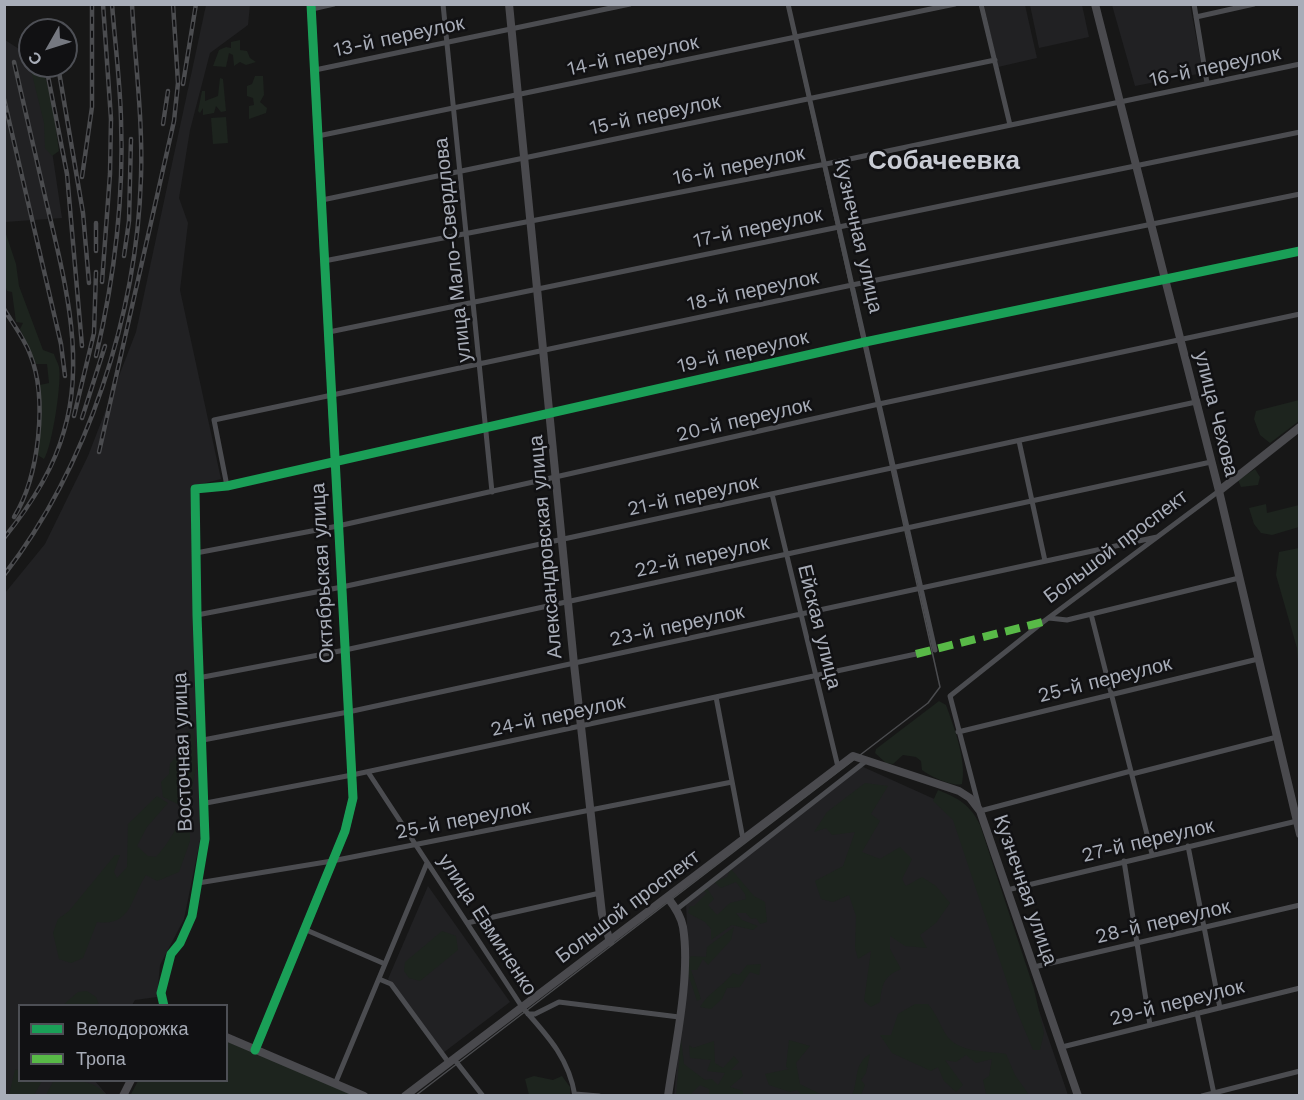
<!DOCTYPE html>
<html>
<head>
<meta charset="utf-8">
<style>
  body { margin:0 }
  #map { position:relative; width:1304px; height:1100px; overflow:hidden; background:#171717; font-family:"Work Sans",sans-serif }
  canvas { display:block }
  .frame { position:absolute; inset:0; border:6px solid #a8adb8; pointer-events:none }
  .legend { position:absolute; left:18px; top:1004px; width:210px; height:78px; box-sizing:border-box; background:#111113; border:2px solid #4d4f55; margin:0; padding:8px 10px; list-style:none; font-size:18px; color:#a8adb8 }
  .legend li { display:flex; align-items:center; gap:12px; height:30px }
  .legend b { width:30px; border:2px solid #4d4f55 }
  .north { position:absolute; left:18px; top:18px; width:60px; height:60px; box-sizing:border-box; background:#111113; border:2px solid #4d4f55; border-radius:50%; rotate:231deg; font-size:16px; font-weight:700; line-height:24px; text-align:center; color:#a8adb8 }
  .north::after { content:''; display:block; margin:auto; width:21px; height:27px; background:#757880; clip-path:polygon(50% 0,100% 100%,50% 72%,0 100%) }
</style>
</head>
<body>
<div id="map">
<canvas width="1304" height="1100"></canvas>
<div class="frame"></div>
<ul class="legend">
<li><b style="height:8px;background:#1a9f57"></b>Велодорожка</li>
<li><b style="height:8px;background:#58b947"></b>Тропа</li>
</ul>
<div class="north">С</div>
</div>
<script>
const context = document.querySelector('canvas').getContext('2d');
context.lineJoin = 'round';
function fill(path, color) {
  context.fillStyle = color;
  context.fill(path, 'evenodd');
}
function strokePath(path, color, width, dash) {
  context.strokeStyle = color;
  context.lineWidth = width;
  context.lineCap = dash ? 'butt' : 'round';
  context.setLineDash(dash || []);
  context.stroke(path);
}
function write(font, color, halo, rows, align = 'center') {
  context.font = font + ' "Work Sans",sans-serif';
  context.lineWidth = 5;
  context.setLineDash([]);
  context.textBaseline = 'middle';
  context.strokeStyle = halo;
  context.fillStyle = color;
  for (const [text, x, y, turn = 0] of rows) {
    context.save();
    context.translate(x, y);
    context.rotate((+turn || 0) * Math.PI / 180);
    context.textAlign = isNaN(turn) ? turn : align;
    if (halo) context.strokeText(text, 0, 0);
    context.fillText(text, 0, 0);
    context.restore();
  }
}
const built = new Path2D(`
  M206,5H250L248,25L210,53L190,130L179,198L188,223L180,290L221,479L190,487L203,826L184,919L160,965L157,997L135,1000L132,1005L20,1006V1080L95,1081L107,1095L5,1096V593L45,544L88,456L136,332Z
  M984,5H1025L1037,58L998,67Z
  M1030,5H1082L1089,37L1039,48Z
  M1112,5H1190L1203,73L1135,86Z
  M5,40L27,54L30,66H34L49,131L62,218L5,222Z
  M861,766L972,816L1068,1095L674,1096L688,949L686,903Z
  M428,886L510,1002L443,1053L388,979Z`);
const green = new Path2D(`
  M240,40V50L247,51L250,58L256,62L246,65L240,62L234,66L233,55L229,53L226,67L213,66L219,50L226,47L231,48V42Z
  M30,66H42L52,101L59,151L52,156L45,148L44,123Z
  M255,76H263L264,95L260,102L267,108L266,113L249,119V106L254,105L253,98L247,96V86L252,84Z
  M220,78L223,79L226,111L221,112L216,106L214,113L203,115V108L200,113L198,111L202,91H205V101L218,96Z
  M226,117L228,143L213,144L211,118Z
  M5,231L16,264L19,286L43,350L54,354C55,358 58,363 59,367C62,382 52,447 44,459L36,454L41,415L40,385L49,383L47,364H36L20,329L23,323L16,322L12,292L7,291L4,282Z
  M1299,400V421L1270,443L1260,435L1254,419L1256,411Z
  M1255,469L1260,477L1258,485L1241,487L1238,480Z
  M1266,504L1267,513L1299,505V527L1272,535L1261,533L1254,524L1249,508Z
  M1299,548H1300L1299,677L1297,648L1276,575L1279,552Z
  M939,701L946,705C954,727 967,761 962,784C952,787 930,776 922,770L921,761L916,757L903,755L893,764L886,763L875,753L876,749Z
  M194,729L197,764L190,800V841L179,872L157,881L146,875C131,897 132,927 97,922L83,958L71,963L59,959L53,933L58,919L69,911L115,855H120L114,872L117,878L127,867L128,824L157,796L168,803L147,827L137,846L148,856L156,857C170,841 179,827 182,806L163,797L161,782L169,774L170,764L187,742V732Z
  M865,783L888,786L871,814L880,821L862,852L880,859L900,847L912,859L902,879L906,886L922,877L936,886L950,903L936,923L920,935L927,948L905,946L890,936V949L901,969C884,976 882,984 880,1002L871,1007L864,1001L871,951L858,959L855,948L856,916L849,895L833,902L821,899L815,881L843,866L855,832L832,835L826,828L814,832L827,812Z
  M938,790C958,798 971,805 980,825L1034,989L1044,1033L1040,1050H1033L1016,1009L953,820L933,801Z
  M731,869L754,896L765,902L767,922L760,924L756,918L751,919L746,913H736L742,920L758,926L753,930L732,925L711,940V929L705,922L688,913L690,906H694L707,893L703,891L707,888L714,899L708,905L717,915L730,903L746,899L745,894L736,882L721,888L714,882L727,877Z
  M734,927L731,940L708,965L703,959L697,970H691L701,999L697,1001L689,977L683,971L691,956L706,957L707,947Z
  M442,931L456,936L458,950L420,981L409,978L404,971L405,962Z
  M761,964L759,975L750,972L740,987L727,988L722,999L711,1009L700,1007C708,993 723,986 733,973L739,975L747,965Z
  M87,991L96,997L99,1005H63L78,992Z
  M915,1004H928C936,1013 939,1023 945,1033C958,1054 984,1050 1006,1054L1015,1075L1029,1095L986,1094L983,1080L989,1076L992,1059L976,1063L966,1055L956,1062L945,1060L963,1085L956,1092L944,1081L938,1067L931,1071L892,1053L880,1035H891L898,1014Z
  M681,1039L684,1064L705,1080L712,1079L718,1085L725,1073L707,1071L711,1060L690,1058L689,1045L693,1048L714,1041L715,1063L723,1068L734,1056L739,1062L731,1070H741L743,1076L730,1087L743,1091V1095H709V1089L700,1085L690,1095L676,1096Z
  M227,1040L355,1096H130L138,1081L226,1080Z
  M789,1040L810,1046L796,1063L800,1084L822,1095H802L797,1090L790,1092L769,1085L765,1074L789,1069L786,1067Z
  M870,1054L866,1073L861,1080L865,1085L861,1095H852C859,1081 853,1064 870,1054Z
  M19,1069L20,1080L42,1081L34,1095H9L15,1070Z
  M534,1076L553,1080L562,1076L570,1087V1095H529L525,1079Z
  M54,1080C73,1080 94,1079 106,1095H46Z`);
const street = new Path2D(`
  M443,4L492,492
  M788,4L935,650
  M981,4L1010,125
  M1194,4L1207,83
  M312,9L334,4
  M1196,17L1254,4
  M315,70L630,4
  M318,136L955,4
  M322,200L995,60
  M324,261L826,164L1300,64
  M329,332L1300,132
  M1019,441L1045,561
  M227,486L214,420L852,285L1300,194
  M772,494L838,767
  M196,553L338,526L879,404L1300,314
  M1091,614L1152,854
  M197,615L342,587L1196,402
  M1049,618L1067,620L1239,578
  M198,678L345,650L1211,462
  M716,697L743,839
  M958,732L1258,659
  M203,740L348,712L1157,537
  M1131,771L980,811L950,696L1043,622L1219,491
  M368,772L522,1007C547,1035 569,1058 575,1096
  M1132,774L1277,737
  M206,803L352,775L916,654
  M1188,846L1220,1008
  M1124,861L1150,1025
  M198,883L332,861L732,782
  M1007,890L1297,821
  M677,909L866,761
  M467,923L600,893
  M304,929L385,964
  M1034,967L1300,905
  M379,979L391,984L449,1063
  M164,1006L161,993L171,954L180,943L192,916L205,839L197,615L195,489L227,486L865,342L1300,251
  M1197,1013L1214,1094
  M528,1014H535L559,1002L679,1017
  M1062,1047L1300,988
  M454,1059L483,1096
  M335,1084L427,863
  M575,1094L599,1096
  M1202,1096L1300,1071`);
const secondary = new Path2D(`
  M509,4L574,664L602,914L610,942
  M1095,4L1219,491L1300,834
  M1219,491L1300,427
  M668,898C675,907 681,916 683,927C691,976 675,1046 668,1096
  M226,1037L364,1096
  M255,1050L345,831L353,798L311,4
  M123,1096L131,1080
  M405,1096L853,756L959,791L970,798L980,811L1078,1096`);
const tram = new Path2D(`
  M415,1096L928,703L940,687L787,4`);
const rail = new Path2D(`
  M37,25L38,30
  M46,66L67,174L82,346
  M58,66L83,213L89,283
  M183,84L196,4
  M4,99L61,344L65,376
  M163,124L168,91
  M82,177L92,107V4
  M96,251V223
  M124,256L129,221L131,139
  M102,282L110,174L111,119L103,4
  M4,309C13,324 24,338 30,354C48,398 39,477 14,517
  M96,356C114,280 124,198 121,119C120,81 115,43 112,4
  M74,416L94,333L96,272
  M82,418L105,346
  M99,452L174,121L178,83L173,4
  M4,538C30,506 53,471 64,431C86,358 64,277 47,205C36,157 25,110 14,62
  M4,575C88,467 137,313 141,177C143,120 135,61 132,4`);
const quiet = new Path2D(`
  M916,654L1043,622`);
const cycleway = new Path2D(`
  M164,1006L161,993L171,954L180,943L192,916L205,839L197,615L195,489L227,486L865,342L1300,251
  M255,1050L345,831L353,798L311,4`);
const streetNames = [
  ["13-й переулок",399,37,-12],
  ["14-й переулок",633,56,-12],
  ["16-й переулок",1215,67,-12],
  ["15-й переулок",655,115,-12],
  ["16-й переулок",739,166,-11],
  ["17-й переулок",758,228,-12],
  ["Кузнечная улица",858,236,77],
  ["улица Мало-Свердлова",453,250,-96],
  ["18-й переулок",753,291,-12],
  ["19-й переулок",743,352,-13],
  ["улица Чехова",1216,414,76],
  ["20-й переулок",744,420,-13],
  ["21-й переулок",693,496,-12],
  ["Александровская улица",546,547,-95],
  ["Большой проспект",1116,547,-37],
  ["22-й переулок",702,557,-12],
  ["Октябрьская улица",323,573,-93],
  ["23-й переулок",677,626,-12],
  ["Ейская улица",819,627,76],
  ["25-й переулок",1105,680,-14],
  ["24-й переулок",558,716,-12],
  ["Восточная улица",183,752,-92],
  ["25-й переулок",463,820,-11],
  ["27-й переулок",1148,841,-13],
  ["Кузнечная улица",1025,890,71],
  ["Большой проспект",628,907,-37],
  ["28-й переулок",1163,922,-13],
  ["улица Евминенко",487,925,57],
  ["29-й переулок",1177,1003,-14]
];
const districtNames = [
  ["Собачеевка",944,161]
];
fill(built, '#212123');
fill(green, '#1d241e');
strokePath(street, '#4b4c50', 5);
strokePath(secondary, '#4a4a4e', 8);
strokePath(tram, '#4b4c4f', 1.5);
strokePath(rail, '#4b4c4f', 4.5);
strokePath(rail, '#111113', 2, [7]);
strokePath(quiet, '#58b947', 8, [15, 8]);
strokePath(cycleway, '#1a9f57', 9);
write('20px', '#a8adb8', '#111113', streetNames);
write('bold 26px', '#c9ccd4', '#111113', districtNames);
</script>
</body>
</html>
